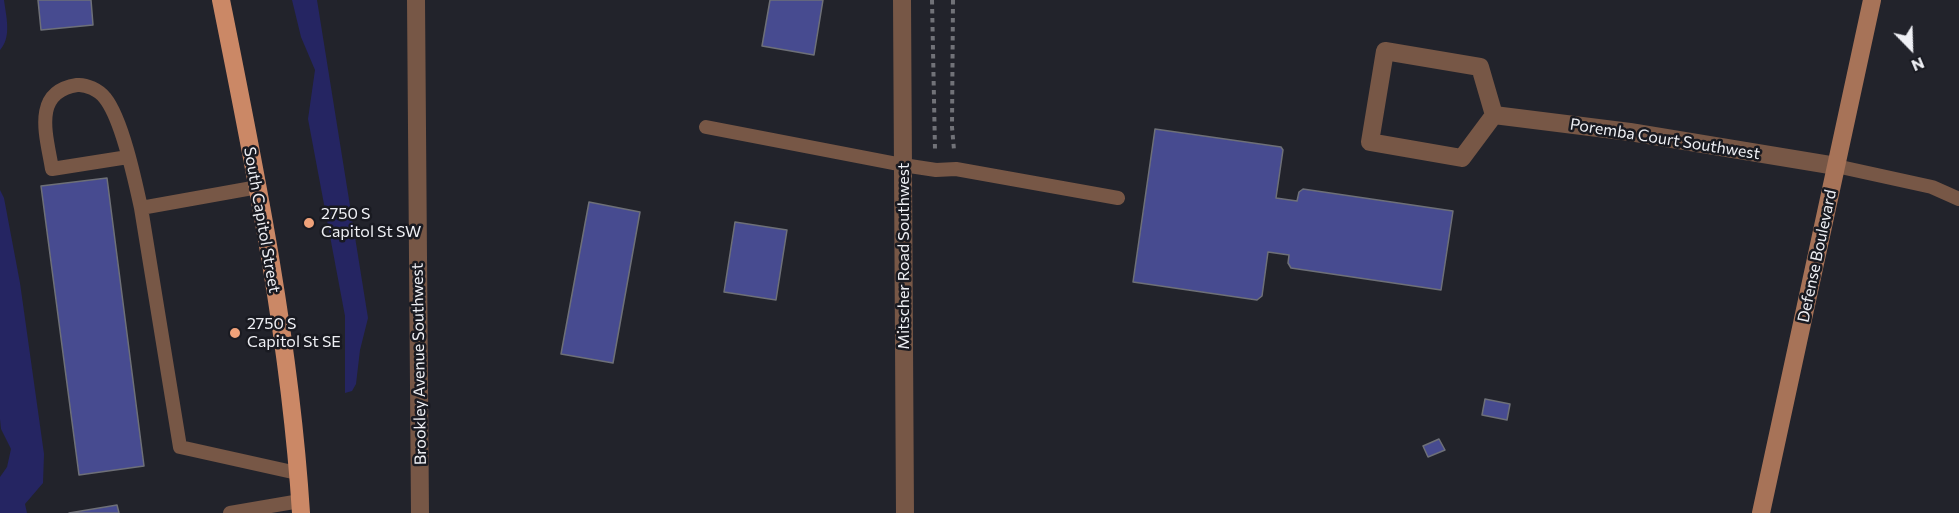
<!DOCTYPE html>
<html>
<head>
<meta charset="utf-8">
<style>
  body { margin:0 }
  #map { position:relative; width:1959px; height:513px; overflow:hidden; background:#22232b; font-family:Commissioner,sans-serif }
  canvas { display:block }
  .north { position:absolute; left:1881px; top:18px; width:60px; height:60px; -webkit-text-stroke:4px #191a21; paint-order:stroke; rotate:157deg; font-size:16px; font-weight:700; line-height:24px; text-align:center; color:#eff0f5 }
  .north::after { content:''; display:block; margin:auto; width:21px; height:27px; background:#eff0f5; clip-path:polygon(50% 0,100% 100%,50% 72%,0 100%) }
</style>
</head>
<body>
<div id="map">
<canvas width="1959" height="513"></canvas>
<div class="north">N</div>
</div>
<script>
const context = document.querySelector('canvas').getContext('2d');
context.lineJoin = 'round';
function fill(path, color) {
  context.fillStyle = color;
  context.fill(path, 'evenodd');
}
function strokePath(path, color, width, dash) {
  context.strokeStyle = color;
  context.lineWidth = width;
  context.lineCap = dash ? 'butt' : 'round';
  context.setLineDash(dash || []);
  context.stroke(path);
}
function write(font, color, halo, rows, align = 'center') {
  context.font = font + ' Commissioner,sans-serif';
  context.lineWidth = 5;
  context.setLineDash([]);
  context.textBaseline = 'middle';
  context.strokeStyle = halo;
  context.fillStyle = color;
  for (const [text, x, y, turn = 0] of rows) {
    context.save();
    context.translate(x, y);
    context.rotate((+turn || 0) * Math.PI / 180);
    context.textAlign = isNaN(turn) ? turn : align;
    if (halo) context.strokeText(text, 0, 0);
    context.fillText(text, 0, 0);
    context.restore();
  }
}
const green = new Path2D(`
  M0,0H4C6,16 12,37 0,50Z
  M292,0H317L368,318L360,350L356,384L352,391L345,393V316L308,119L315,70L301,37Z
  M0,190L4,198L20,283L44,454L43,483L25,504L27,513H0V477L7,467L11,449L1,429L0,419Z`);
const building = new Path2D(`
  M38,0H91L93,25L41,30Z
  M770,0H823L814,55L762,46Z
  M1155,129L1281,147L1283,150L1276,198L1297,201L1299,192L1303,189L1453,211L1441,290L1291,268L1288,263L1289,255L1268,252L1262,296L1257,300L1133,282Z
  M107,178L144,466L79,475L41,186Z
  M589,202L640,212L613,363L561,354Z
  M735,222L787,230L776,300L724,292Z
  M1485,399L1510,404L1507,420L1482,415Z
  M1439,439L1445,450L1428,457L1423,446Z
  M117,505L119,513H69Z`);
const path = new Path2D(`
  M932,0L935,149
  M953,0L952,127L954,150`);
const lane = new Path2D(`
  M706,127L903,165L936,170L956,169L1118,198
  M128,157L52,169C47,137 31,92 77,85C86,84 99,90 105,98C122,119 135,180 141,208L180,447L297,473
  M1836,166L1932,187L1959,199
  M141,208L258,187
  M230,513L300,501`);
const street = new Path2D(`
  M416,0L420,513
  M902,0L905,513
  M1385,51L1480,67L1494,115L1462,158L1370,142Z
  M1494,115L1630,132L1836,166`);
const secondary = new Path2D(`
  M1761,513L1872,0`);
const primary = new Path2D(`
  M221,0C255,169 290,340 301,513`);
const markers = [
  [309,223,6,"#f0a27a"],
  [235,333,6,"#f0a27a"]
];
const streetNames = [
  ["Poremba Court Southwest",1665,139,9],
  ["South Capitol Street",262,220,80],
  ["Mitscher Road Southwest",904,256,-90],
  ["Defense Boulevard",1817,256,-78],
  ["Brookley Avenue Southwest",419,364,-91]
];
const poiNames = [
  ["2750 S",321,214],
  ["Capitol St SW",321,232],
  ["2750 S",247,324],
  ["Capitol St SE",247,342]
];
fill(green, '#252562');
fill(building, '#474b90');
strokePath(building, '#6e7078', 1.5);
strokePath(path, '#717278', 4, [4.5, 4.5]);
strokePath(lane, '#775746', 14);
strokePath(street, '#775746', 18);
strokePath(secondary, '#a77358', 18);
strokePath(primary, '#cb8866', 18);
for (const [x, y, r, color] of markers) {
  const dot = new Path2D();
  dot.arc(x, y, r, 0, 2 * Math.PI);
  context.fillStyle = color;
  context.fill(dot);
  strokePath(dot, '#191a21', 2);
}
write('16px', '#eff0f5', '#191a21', streetNames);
write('16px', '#eff0f5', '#191a21', poiNames, 'left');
</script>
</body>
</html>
